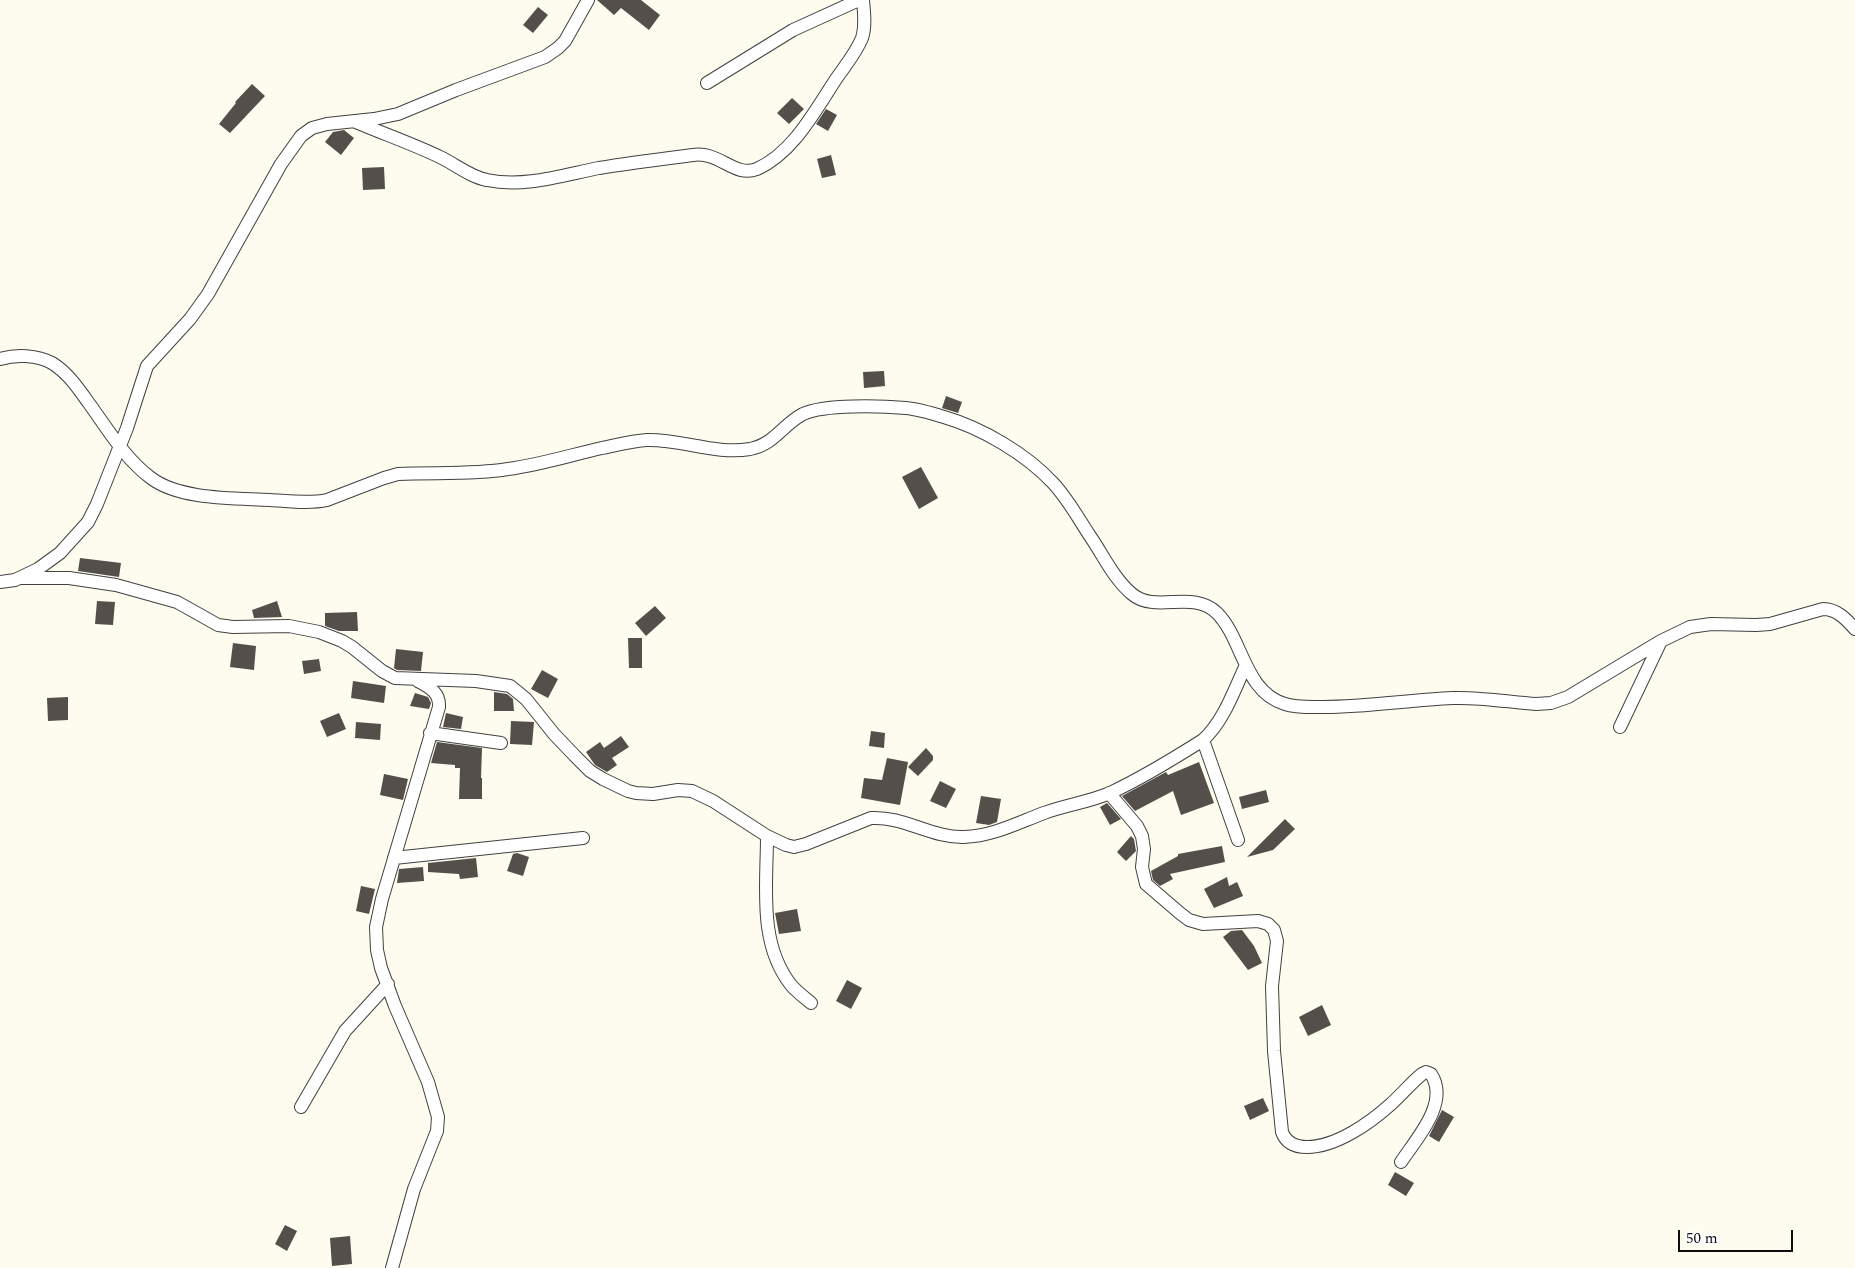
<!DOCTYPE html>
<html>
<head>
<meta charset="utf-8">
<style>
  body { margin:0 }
  #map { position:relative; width:1855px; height:1268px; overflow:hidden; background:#fefbef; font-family:Spectral,serif }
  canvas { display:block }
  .scale { position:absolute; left:1678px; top:1230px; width:115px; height:22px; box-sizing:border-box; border:2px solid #0e0e0e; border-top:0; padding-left:6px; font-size:15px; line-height:18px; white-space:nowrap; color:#0e0e0e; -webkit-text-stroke:4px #fff; paint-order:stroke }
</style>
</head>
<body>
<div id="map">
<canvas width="1855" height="1268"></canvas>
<div class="scale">50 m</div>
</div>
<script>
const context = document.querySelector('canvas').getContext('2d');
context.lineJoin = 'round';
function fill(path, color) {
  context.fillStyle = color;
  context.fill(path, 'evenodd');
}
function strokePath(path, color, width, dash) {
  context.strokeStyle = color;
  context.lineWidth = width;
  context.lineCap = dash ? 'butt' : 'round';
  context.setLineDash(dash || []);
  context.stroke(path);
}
const building = new Path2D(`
  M597,0H641L660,15L649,30L621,8L614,15Z
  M538,7L548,15L533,33L523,25Z
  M252,84L265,96L230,133L219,124L236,103L235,102Z
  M792,98L804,109L789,124L777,113Z
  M826,109L837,115L828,131L816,124Z
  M344,130L354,138L341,155L325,142L333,132Z
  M831,155L836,175L822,178L817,159Z
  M384,167L385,189L363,190L362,168Z
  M884,371L885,386L864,388L863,372Z
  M946,396L962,402L958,413L942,408Z
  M921,467L938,498L919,509L902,477Z
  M80,558L121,563L119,577L78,571Z
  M97,601L115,602L113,625L95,624Z
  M277,601L282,617L254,618L252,610Z
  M655,606L666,618L646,636L635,623Z
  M357,612L358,631H339L325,626V613Z
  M628,638H642V668H629Z
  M233,643L256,646L254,670L230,667Z
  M396,649L423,652L421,671L397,670L394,668Z
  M319,659L321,671L304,674L302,661Z
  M542,670L558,679L548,698L531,689Z
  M353,681L386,686L384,703L351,698Z
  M494,692L507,694L513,699L514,711H494Z
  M415,693L428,697L431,703L429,709L410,706Z
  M68,697V720L48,721L47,698Z
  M339,713L346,729L327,737L320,721Z
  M446,713L463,717L461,729L443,727Z
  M511,721L534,722L532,745L510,744Z
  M356,722L381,724L380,740L355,738Z
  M871,731L885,733L884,748L869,746Z
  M621,736L629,747L612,758L617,765L607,772L595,765L586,752L600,742L604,748Z
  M437,742L482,748L481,778H482V799H459L460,768H455V765L431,763Z
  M926,748L933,756V760L918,776L908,767Z
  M887,758L908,762L900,805L861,798L864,778L882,780Z
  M1199,762L1214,803L1181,815L1173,791L1135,811L1122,796L1166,772L1168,775Z
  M384,774L408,779L403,800L380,795Z
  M940,781L956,789L946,808L930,801Z
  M1266,790L1269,802L1242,809L1239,797Z
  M981,796L1001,799L997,822L989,825L976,823Z
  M1107,803L1121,819L1110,825L1100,807Z
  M1285,819L1295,829L1273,850L1247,857Z
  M1131,836L1134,839L1136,851L1126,861L1117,852Z
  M1222,846L1225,862L1170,874L1173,879L1160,886L1153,880L1151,871L1178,856V854Z
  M517,853L529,857L523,876L507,871L513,854Z
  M476,858L478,877L460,879L459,874L428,872V863Z
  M423,867L424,881L397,883L399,869Z
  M1227,877L1229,886L1237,882L1243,896L1214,908L1204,889Z
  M361,886L375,889L369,914L356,911Z
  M797,909L801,931L779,934L775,913Z
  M1242,930L1254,946L1262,963L1248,970L1223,937L1231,931Z
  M847,980L862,988L851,1009L836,1001Z
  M1322,1005L1331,1025L1308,1036L1299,1017Z
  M1263,1098L1269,1111L1250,1120L1244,1106Z
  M1442,1110L1454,1117L1439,1142L1429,1136Z
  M1395,1172L1414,1183L1406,1196L1388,1185Z
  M285,1225L297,1231L287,1251L275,1244Z
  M350,1236L352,1264L332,1266L330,1238Z`);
const street = new Path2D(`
  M707,83L793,30L859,0
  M356,122C384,134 413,144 440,157C455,164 470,177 487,180C524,188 563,175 599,168C630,163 662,159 693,155C720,151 734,178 757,169C793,153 815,111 836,79C845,66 856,53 862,38C866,26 864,12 863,0
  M0,359C16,354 37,355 52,363C68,373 78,388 88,402C107,428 125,459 151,478C180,500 235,498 270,500C288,501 309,504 327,500L384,478L398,474C434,472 472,475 508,469C539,465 571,455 602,448C617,445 632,441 647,440C681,439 716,455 750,449C775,444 782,425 803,414C824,404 882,406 906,408C918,409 931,413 944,417C982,428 1026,454 1053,483C1068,499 1078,518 1090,536C1103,555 1114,579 1132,594C1156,614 1193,589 1217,613C1243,639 1244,692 1285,704C1297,708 1311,707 1324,707C1367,707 1409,700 1453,698C1480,697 1509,702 1536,704L1551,703L1568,697L1661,641L1690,627L1711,624L1756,625L1770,624L1823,609C1837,609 1846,619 1855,629
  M21,578H69L116,585L177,602L218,625L233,627L289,626L319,632L342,641L352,647L382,671L395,678L476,681L510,686L526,699L554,734L575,756L590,771L603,779L628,791L636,793L653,794L678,790L692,791L713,801L767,836L786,845L794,847L806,844L871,818C904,816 931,838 964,837C993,836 1017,823 1044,813C1066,805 1089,802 1110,793C1142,778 1173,759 1203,740C1224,721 1234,690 1246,665
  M0,582L15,580L38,569L60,553L88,522L97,504L127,428L147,366L190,319L208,294L281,164L301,136L312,128L327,124L374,119L398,114L456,90L545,57L558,48L565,41L588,0
  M1620,727L1661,641
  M430,733L501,743
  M1203,740L1238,840
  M1109,793L1137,826L1142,836L1144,849L1142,867L1146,884L1181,914L1189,920L1203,924L1258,921L1268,924L1274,930L1277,941L1272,986L1274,1051L1282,1132C1286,1143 1295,1147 1307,1147C1336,1147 1370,1123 1391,1104C1402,1094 1411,1083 1422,1074L1426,1072L1431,1074C1450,1103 1416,1139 1401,1162
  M767,836C767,886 758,943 791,985C797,992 804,997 811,1003
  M394,858L583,838
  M301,1107L345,1031L388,984
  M392,1268L414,1189L437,1131L438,1117L428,1082L395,1006L381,968L377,950L376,927L382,899L439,707C440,692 429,687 418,681`);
fill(building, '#554f4b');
strokePath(street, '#414141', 14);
strokePath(street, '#fff', 12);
</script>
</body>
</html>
